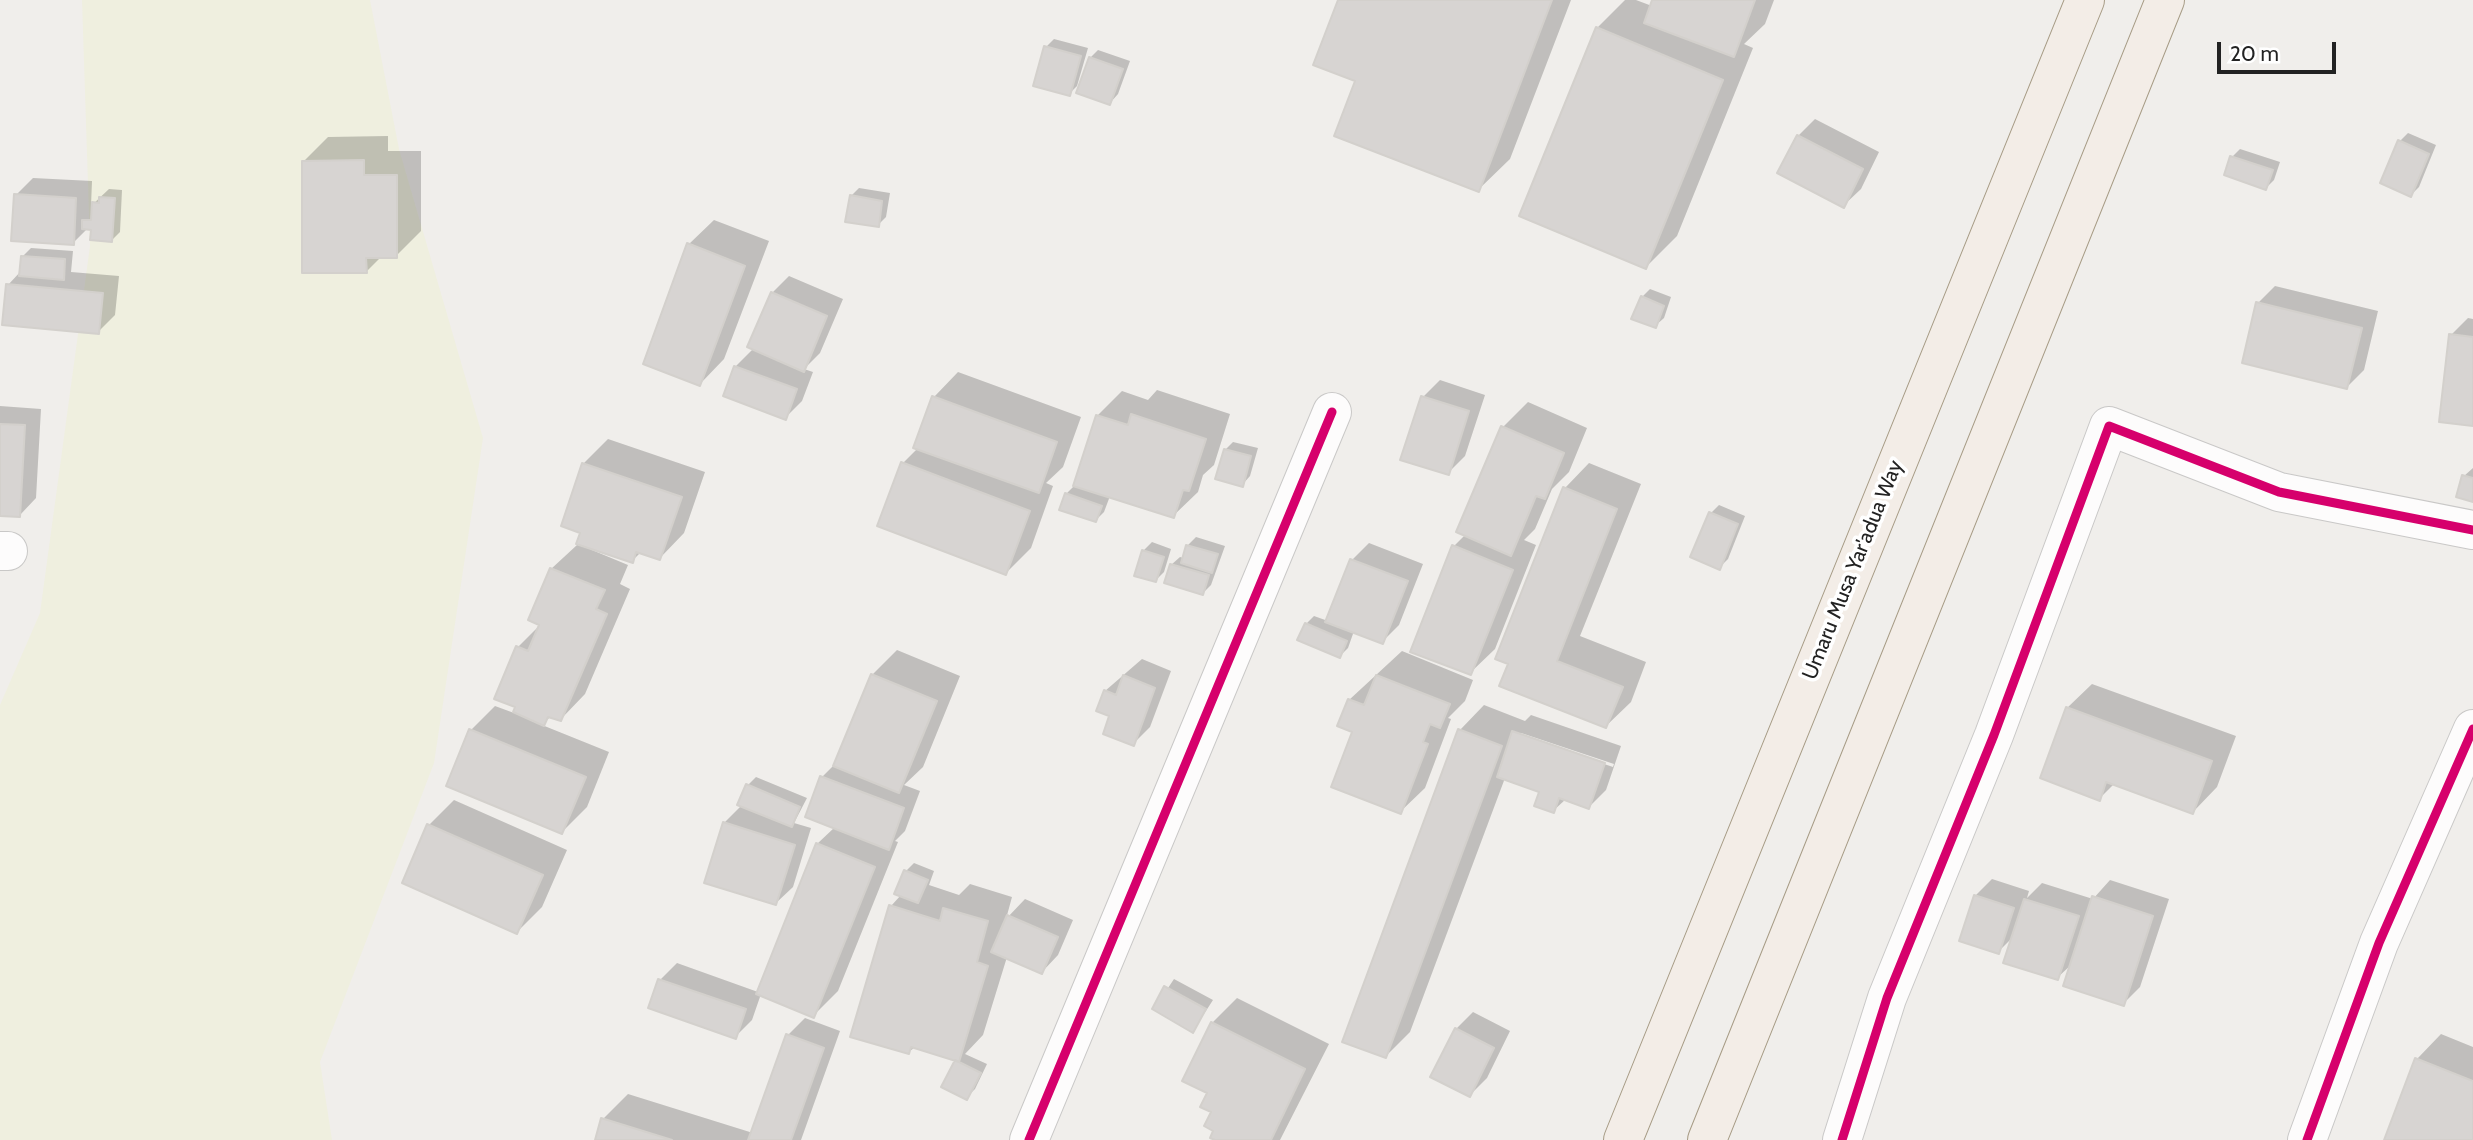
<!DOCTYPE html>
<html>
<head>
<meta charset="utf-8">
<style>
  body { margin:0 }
  #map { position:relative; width:2473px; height:1140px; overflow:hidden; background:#f0eeeb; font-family:Cabin,sans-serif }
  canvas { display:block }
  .scale { position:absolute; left:2217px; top:42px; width:119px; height:32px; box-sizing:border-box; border:4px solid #222; border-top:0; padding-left:9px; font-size:21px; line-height:24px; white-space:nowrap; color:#222; -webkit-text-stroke:5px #fff; paint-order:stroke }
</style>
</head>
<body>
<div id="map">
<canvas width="2473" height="1140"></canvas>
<div class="scale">20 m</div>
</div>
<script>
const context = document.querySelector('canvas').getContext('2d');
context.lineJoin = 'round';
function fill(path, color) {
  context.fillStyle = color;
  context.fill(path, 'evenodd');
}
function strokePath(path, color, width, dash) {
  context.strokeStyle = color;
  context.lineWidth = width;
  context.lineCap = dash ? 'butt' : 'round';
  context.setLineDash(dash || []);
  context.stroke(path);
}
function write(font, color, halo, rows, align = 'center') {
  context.font = font + ' Cabin,sans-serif';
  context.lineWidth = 7;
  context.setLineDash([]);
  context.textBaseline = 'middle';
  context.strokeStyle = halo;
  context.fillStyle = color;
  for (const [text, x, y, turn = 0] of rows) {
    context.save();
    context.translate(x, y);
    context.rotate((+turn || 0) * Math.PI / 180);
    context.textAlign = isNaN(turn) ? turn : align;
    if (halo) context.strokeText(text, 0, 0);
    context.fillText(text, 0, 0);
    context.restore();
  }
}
const farmland = new Path2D(`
  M82,0H370L399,149L483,438L434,763L320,1062L332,1140H0V705L40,613L90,246Z`);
const shadow = new Path2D(`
  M1340,0H1571L1510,159L1478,190L1358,80Z
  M1625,0H1636L1652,6L1654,0H1774L1765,24L1744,44L1753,48L1677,236L1646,267L1597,28Z
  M1054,39L1088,48L1077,86L1069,94L1046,47Z
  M1098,50L1130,61L1118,94L1110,103L1090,58Z
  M1815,119L1879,152L1861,189L1844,205L1798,136Z
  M2408,133L2436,145L2419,187L2411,195L2400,141Z
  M388,136V151H421V231L396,256H382L366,272L304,161L328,137Z
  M2240,149L2280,162L2274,180L2266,188L2232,157Z
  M33,178L92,181L91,206L109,189L122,190L120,232L112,240L88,228L73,243L16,195Z
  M859,188L890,193L886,217L878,225L851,196Z
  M714,220L769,241L724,359L700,384L689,244Z
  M31,248L73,251L71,272L119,276L115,315L98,332L8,285L21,271L23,256Z
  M789,276L843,299L820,353L804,369L813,372L802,401L786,417L735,367L754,348L772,293Z
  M2275,286L2378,311L2364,370L2347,387L2258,303Z
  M1650,289L1671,297L1664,318L1655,326L1642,297Z
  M2468,318L2473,319V424L2451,335Z
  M958,372L1081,417L1063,467L1046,483L1053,486L1031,548L1006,573L903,463L918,448L934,397Z
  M1440,380L1485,395L1465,456L1448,473L1403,459L1423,397Z
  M1157,390L1230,414L1214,465L1203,475L1198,492L1173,516L1110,496L1104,512L1096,520L1066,494L1075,485L1097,416L1122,391L1148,400Z
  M1528,402L1587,428L1569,472L1552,489L1535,529L1524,540L1536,545L1495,649L1470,673L1454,546L1465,535L1458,532L1503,427Z
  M0,406L41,409L36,498L20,515L0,514Z
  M608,439L705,472L684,533L660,558L641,552L632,561L593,548L592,550L628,565L620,584L630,589L585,694L561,719L551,716L542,725L609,752L587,807L562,832L471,730L495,706L514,713L517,707L518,647L541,624L551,569L577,545L582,532L583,464Z
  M1233,442L1258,448L1250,476L1242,485L1225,450Z
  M1589,463L1641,484L1580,636L1646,662L1631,702L1606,726L1502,685L1565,488Z
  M2473,468V501L2464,476Z
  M1719,505L1745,516L1728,559L1720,567L1711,513Z
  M1196,537L1225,546L1211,585L1203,593L1171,565L1180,557L1184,558L1187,546Z
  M1152,542L1171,549L1164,572L1156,580L1143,551Z
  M1369,543L1423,564L1399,625L1382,642L1354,631L1348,648L1340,656L1306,624L1314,616L1328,621L1352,560Z
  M897,650L960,676L923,767L904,785L920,791L905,831L895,841L898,842L838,991L813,1016L761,994L752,1020L735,1037L660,980L677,963L758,992L817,844L835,827L822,777L836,763L872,675Z
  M1402,651L1473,680L1465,701L1448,718L1451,719L1425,788L1400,812L1355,731L1349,700Z
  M1142,659L1171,671L1150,727L1133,744L1112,715L1105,691Z
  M2092,684L2236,736L2217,787L2193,812L2115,783L2099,799L2067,708Z
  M1484,705L1525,721L1531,715L1621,746L1606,790L1589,807L1566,799L1553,811L1541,790L1505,778L1410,1032L1386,1056L1460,730ZM1521,733L1614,764L1613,767L1521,736Z
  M756,777L807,798L794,823L811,828L793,887L776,903L724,823L742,805L748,785Z
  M454,800L567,850L542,907L517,932L429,825Z
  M914,863L934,871L929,885L959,895L970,884L1012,897L1006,919L1025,899L1073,920L1058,955L1042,972L1007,957L983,1035L965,1054L987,1064L975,1089L967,1097L958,1060L915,1047L909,1052L891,906L901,895L906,871Z
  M1992,879L2029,891L2027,898L2042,883L2093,899L2110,880L2169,899L2140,987L2123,1004L2072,964L2057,978L2013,937L1998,952L1976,895Z
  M1174,979L1213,1000L1193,1031L1154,1009Z
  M1237,998L1329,1044L1280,1140H1218L1215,1130L1209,1092L1212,1023Z
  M1473,1012L1510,1031L1487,1078L1470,1095L1456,1029Z
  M805,1018L840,1031L801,1140H596L603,1119L628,1094L753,1133L788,1035Z
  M2441,1034L2473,1047V1140H2386L2417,1059Z`);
const building = new Path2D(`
  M1338,0H1552L1479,192L1334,136L1355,81L1313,65Z
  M1652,0H1755L1734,57L1644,23Z
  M1596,27L1723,80L1646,269L1519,216Z
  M1044,46L1081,56L1070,96L1033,86Z
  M1089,57L1123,69L1110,105L1076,93Z
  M1797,135L1863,169L1844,208L1777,173Z
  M2398,140L2429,154L2411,197L2380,183Z
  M2230,156L2273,170L2266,190L2224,175Z
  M364,160V175H397V258H366L367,273H302V161Z
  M14,194L76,198L74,245L11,241Z
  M850,195L882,201L879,227L845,222Z
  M99,197L115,198L112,242L90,240L91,230L82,229V220H91L92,202L99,203Z
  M687,243L745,266L700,386L643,364Z
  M21,256L65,259L64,280L19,276Z
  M6,284L103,293L99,334L2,325Z
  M771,292L827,316L804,372L747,347Z
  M1641,296L1664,306L1656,328L1631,319Z
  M2256,302L2362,328L2347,389L2242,363Z
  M2449,334L2473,337V426L2439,422Z
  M734,366L797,389L786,420L723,396Z
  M932,396L1057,442L1039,493L913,448Z
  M1421,396L1469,411L1449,475L1400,460Z
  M1131,414L1206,439L1189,491L1183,490L1174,518L1073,486L1096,415L1128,425Z
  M0,424L25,425L20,517L0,516Z
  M1501,426L1564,453L1545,499L1536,496L1511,556L1456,532Z
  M1224,449L1251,456L1243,487L1215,479Z
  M901,462L1030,511L1006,575L877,526Z
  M582,463L682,497L660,560L636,552L633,563L576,544L580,533L561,526Z
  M2462,475L2473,478V502L2456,497Z
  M1563,487L1617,509L1557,661L1623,687L1606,728L1499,686L1508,664L1495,659Z
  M1065,493L1102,506L1096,522L1059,510Z
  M1709,512L1738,524L1720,570L1690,557Z
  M1186,545L1218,554L1212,573L1181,563Z
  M1452,545L1513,570L1471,675L1410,652Z
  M1142,550L1164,557L1156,582L1134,576Z
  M1350,559L1408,581L1383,644L1325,622Z
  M1170,564L1209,575L1203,595L1164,583Z
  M550,568L605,590L596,609L607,614L561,721L548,717L544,726L513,712L515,707L494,699L516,646L528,651L539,625L528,620Z
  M1305,623L1347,641L1340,658L1297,640Z
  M871,674L937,701L899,793L833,766Z
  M1123,675L1155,688L1134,746L1103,734L1109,716L1096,711L1104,690L1116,695Z
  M1376,675L1450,704L1440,728L1430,724L1423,742L1428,744L1401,814L1331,787L1352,732L1337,726L1348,699L1364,705Z
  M2066,707L2212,761L2193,814L2106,782L2100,801L2040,778Z
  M469,729L586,777L562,834L446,786Z
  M1458,729L1502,746L1386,1058L1342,1042Z
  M1512,731L1605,763L1589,809L1559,798L1554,813L1534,806L1539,792L1497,777Z
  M820,776L904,808L889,850L805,817Z
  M746,784L800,807L792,827L737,805Z
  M723,822L795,845L776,905L704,883Z
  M427,824L543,875L517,934L402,883Z
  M816,843L875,867L814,1018L756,994Z
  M904,870L928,880L918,903L894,894Z
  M1974,895L2014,908L1999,954L1959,941Z
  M2092,896L2153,916L2124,1006L2063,986Z
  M2024,899L2079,916L2058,980L2003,963Z
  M889,905L940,921L943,908L988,921L977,962L988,966L959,1062L911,1047L909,1054L850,1037Z
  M1007,915L1058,937L1042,974L991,952Z
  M658,979L746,1009L736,1039L648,1008Z
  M1164,986L1206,1009L1193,1033L1152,1009Z
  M1211,1022L1305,1069L1271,1140H1215L1210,1138L1213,1131L1204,1126L1211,1112L1200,1107L1207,1093L1182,1081Z
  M1455,1028L1494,1048L1470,1097L1430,1077Z
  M786,1034L824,1048L791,1140H748Z
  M2415,1058L2473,1081V1140H2384Z
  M955,1060L981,1073L967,1100L941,1087Z
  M601,1118L672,1140H595Z`);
const street = new Path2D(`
  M0,551H8
  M1029,1140L1332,412
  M1842,1140L1887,998L1994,735L2109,426L2279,492L2473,530
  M2307,1140L2379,943L2473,729`);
const primary = new Path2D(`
  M1623,1140L2085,0
  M1707,1140L2165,0`);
const cycleway = new Path2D(`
  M1029,1140L1332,412
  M1842,1140L1887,998L1994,735L2109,426L2279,492L2473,530
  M2307,1140L2379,943L2473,729`);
const streetNames = [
  ["Umaru Musa Yar'adua Way",1853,570,-68]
];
fill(farmland, '#efefdf');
fill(shadow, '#0003');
fill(building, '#d7d4d2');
strokePath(building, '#d3d0cc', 2);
strokePath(street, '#c9c8c7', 40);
strokePath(primary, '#a79c86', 40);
strokePath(street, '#fdfcfc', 38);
strokePath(primary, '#f3ede7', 38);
strokePath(cycleway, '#d6006c', 9);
write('21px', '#222', '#fff', streetNames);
</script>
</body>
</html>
